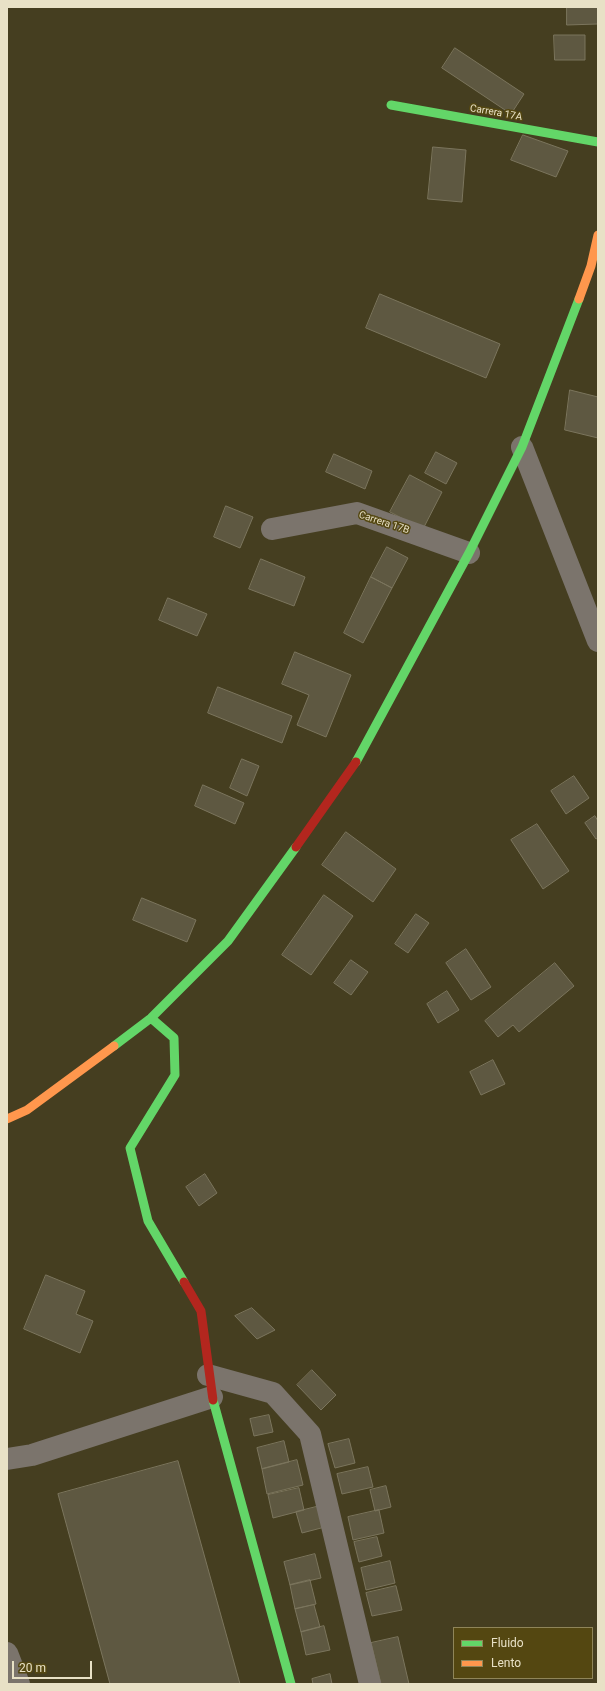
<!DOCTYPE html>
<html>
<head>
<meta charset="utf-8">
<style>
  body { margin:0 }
  #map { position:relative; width:605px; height:1691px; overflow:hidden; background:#453e20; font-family:Roboto,sans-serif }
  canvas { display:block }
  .frame { position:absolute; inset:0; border:8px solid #e8e1c6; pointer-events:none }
  .legend { position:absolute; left:453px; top:1627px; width:140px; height:52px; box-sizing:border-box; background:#544711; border:1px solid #8f8559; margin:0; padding:5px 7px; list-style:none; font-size:12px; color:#e8e1c6 }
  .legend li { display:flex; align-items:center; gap:8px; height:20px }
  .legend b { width:20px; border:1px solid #8f8559 }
  .scale { position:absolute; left:12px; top:1661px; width:80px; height:18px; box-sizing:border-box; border:2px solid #e8e1c6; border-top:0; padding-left:5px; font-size:12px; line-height:14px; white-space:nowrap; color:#e8e1c6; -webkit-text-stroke:3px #544711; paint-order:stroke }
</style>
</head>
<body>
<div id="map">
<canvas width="605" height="1691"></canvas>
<div class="frame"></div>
<ul class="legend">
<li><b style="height:5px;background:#63d668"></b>Fluido</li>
<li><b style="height:5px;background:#ff974d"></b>Lento</li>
</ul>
<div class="scale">20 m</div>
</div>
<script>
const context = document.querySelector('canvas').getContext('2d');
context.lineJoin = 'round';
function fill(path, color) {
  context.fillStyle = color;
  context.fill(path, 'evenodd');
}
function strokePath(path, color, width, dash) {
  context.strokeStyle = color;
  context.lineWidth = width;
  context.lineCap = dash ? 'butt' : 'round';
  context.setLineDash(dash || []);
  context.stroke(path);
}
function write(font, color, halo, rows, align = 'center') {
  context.font = font + ' Roboto,sans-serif';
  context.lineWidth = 3;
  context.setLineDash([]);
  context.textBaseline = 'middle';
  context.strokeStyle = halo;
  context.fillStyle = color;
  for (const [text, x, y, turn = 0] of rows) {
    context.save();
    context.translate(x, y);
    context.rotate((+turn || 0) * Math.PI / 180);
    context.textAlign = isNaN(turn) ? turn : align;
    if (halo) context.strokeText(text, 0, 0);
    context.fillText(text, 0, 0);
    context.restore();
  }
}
const building = new Path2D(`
  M567,7H598V24L567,25Z
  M554,35H585V60H555Z
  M455,48L524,94L511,114L442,68Z
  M523,135L568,151L556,177L511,160Z
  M433,147L466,150L462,202L428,199Z
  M380,294L500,344L486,378L366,328Z
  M570,390L598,397V438L565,430Z
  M436,452L457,463L446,484L425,473Z
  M334,454L372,471L365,489L326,472Z
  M410,475L442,492L423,529L390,512Z
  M226,506L253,517L240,548L214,537Z
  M387,547L408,558L392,588L371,577Z
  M261,559L305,577L294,606L249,589Z
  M371,577L392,588L363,643L344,633Z
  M168,598L207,614L197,636L159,620Z
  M295,652L351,675L326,737L297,725L309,695L282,684Z
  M218,687L292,716L282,743L208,713Z
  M242,759L259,766L247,796L230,788Z
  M574,776L589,798L566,814L551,791Z
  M203,785L244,803L235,824L195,806Z
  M595,816L598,821V838L596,839L585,823Z
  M537,824L569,871L543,889L511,840Z
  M346,832L396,869L373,902L322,865Z
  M324,895L353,916L311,975L282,955Z
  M142,898L196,920L187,942L133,920Z
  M416,914L429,923L408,953L395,944Z
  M466,949L491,987L471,1000L446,963Z
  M351,960L368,972L351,995L334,983Z
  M555,963L574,986L519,1032L513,1025L498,1037L485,1021Z
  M447,991L459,1010L438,1023L427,1004Z
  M493,1060L505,1084L481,1095L470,1072Z
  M205,1174L217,1193L199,1206L186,1187Z
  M46,1275L85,1291L76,1314L93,1321L80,1353L24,1329Z
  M252,1308L275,1330L257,1339L235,1316Z
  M312,1370L336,1395L321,1410L297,1385Z
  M269,1415L273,1432L254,1436L250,1419Z
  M349,1439L355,1463L335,1468L328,1444Z
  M284,1441L289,1462L262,1469L257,1448Z
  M297,1460L303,1485L267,1494L262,1469Z
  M178,1461L240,1684H110L58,1494Z
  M368,1467L373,1487L342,1494L337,1474Z
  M386,1486L391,1507L375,1511L370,1490Z
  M299,1488L304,1510L273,1518L268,1495Z
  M320,1506L325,1527L302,1533L296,1512Z
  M379,1510L384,1533L353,1540L348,1517Z
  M377,1537L382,1556L359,1562L354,1542Z
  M315,1554L321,1578L290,1585L284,1562Z
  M390,1561L395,1583L366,1590L361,1568Z
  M310,1580L316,1604L295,1609L290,1585Z
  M396,1586L402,1610L372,1616L366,1593Z
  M314,1605L320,1627L301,1632L295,1609Z
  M324,1626L330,1650L306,1655L301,1632Z
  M398,1637L409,1684H381L371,1643Z
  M330,1674L332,1684H313L312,1679Z`);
const street = new Path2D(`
  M522,447L598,641
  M272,529L357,513L469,553
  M208,1375L273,1393L310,1434L370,1684
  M7,1459L32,1455L212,1397
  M7,1653L19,1684`);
const fast = new Path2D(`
  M391,105L598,142
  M356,762L469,553L522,447L579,299
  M151,1018L174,1038L175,1075L130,1148L148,1221L184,1282
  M114,1046L151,1018L228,941L296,847
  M213,1400L291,1684`);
const slow = new Path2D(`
  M579,299L591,266L598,235
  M7,1119L27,1110L114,1046`);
const jam = new Path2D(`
  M296,847L356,762
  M184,1282L201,1311L213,1400`);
const streetNames = [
  ["Carrera 17A",496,113,10],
  ["Carrera 17B",384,523,18]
];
fill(building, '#5e5841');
strokePath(building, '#7b755d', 1);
strokePath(street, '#7b746c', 22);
strokePath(fast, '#63d668', 9);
strokePath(slow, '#ff974d', 9);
strokePath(jam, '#b3261e', 9);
write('10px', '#e8e1c6', '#544711', streetNames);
</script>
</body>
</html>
